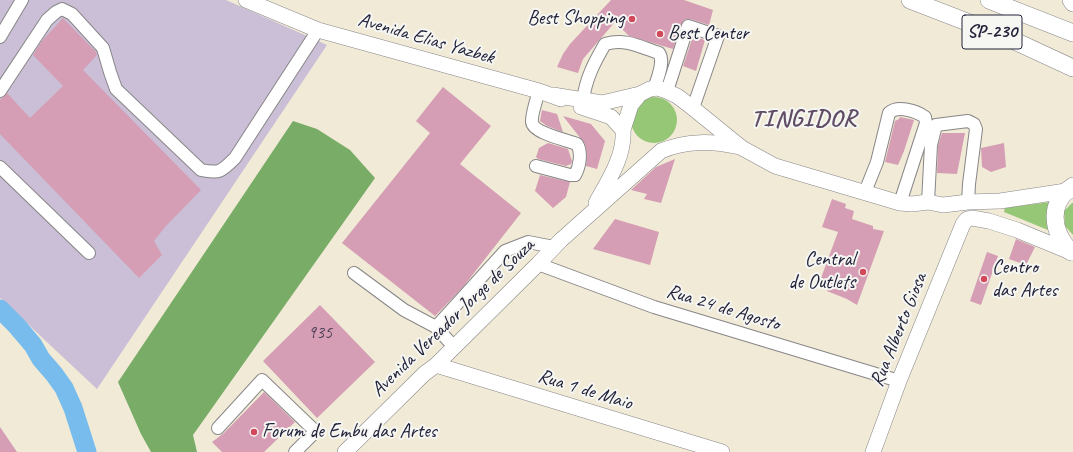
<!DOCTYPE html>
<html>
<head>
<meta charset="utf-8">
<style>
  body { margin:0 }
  canvas { display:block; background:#f0ead6 }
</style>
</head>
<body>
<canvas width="1073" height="452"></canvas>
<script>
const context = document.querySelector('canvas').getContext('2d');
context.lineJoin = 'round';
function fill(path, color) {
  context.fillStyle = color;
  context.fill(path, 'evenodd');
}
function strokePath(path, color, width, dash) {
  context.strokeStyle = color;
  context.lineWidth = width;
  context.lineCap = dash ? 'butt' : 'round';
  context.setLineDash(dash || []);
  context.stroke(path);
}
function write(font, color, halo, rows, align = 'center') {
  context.font = font + ' Caveat,sans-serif';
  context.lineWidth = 4;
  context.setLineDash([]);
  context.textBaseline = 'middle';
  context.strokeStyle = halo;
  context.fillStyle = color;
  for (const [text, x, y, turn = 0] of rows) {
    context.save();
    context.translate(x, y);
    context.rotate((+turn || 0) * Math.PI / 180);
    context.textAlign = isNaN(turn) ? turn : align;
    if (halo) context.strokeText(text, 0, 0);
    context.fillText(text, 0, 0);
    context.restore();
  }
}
const industrial = new Path2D(`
  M0,0H226L327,45L97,389L0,298Z`);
const green = new Path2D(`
  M631 120a23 23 0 1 1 46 0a23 23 0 1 1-46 0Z
  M1050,202L1047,223L1048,230L1004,212L1005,208Z
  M1072,203H1073V235L1065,226L1064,211Z`);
const forest = new Path2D(`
  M293,121L317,129L350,150L375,178L193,435L197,452H151L141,434L118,382Z`);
const river = new Path2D(`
  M0,309L16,325L33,345L41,359L54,374L64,388L73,408L87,452`);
const building = new Path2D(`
  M611,0H684L713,10L709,25L690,19H686L683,21L673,49L629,36L615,22L583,59L578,73L557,67L563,54L570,44Z
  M63,18L96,52L97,55L83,70L201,190L165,227L154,241L162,255L139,278L0,134V100L7,93L30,118L63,86L33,55L42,41Z
  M693,36L705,40L696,71L683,66Z
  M443,87L491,126L460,164L521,213L463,287L435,316L342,243L430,133L416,121Z
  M542,110L557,114L563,132L547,126L540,121Z
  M563,116L591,124L605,141L597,169L586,166L587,154L585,144Z
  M900,117L914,120L904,151L898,165L885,162L895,121L899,119Z
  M942,133H965L957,174L937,173L938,146Z
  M548,143L568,149L572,161L571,164L566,166L538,159L536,157L539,148Z
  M1004,143L1006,167L991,172L982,167L981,148Z
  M675,159L661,203L644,199L647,194L631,190L656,167Z
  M540,175L570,182L566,197L553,208L535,191Z
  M832,199L846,204L845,208L854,211L852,219L873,226V229L884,231L857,305L847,299L827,291L830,282L821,278L838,232L822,227Z
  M615,219L659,232L650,265L593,249Z
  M1016,239L1035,247L1026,265L1009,259Z
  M987,252L998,256L981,305L970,301Z
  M320,305L375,362L317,418L263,361Z
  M264,392L295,422L264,452H222L212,442L224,433Z
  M0,427L17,452H0Z`);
const minor = new Path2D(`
  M0,37L22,0
  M0,91L47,20L56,12L62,9L72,14L103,48L110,72L116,89L201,170C220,174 222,171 235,158L318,30
  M667,91L688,26L718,36L693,108
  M583,100C586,78 594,63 605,44C626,38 640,47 659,53C665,62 657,79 654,89
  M536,166L570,175H575C580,166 582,152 577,144C567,140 533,133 532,122C531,116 537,98 539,91
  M0,167L89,253
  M865,192L877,162L889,113C898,105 916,111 925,117L926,123L900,203
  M928,202L931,145L936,125L968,121L974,124L976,129L969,184L968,202
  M538,264L654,307L899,381
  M354,273L404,310L436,327
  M454,347L436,327L505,251L528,242L554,247
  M218,428L262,380L313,429L314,433L295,452`);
const major = new Path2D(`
  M246,0L318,30L539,91L561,99
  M553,95L602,103L640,94L650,89L657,88L664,90L677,96L689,105L742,148L775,166L900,203L912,204L928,202L943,205L968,202L1000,201L1066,191H1073
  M581,107L611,117L623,130
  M623,130L631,105L640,94
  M596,203C608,181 625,156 623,130
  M436,365L722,452
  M345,452L424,374L436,365L538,264L561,240L661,151C688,140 712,141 740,147
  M873,452L899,381L963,224L967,219L972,218L989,221L1017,230L1073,253`);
const highway = new Path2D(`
  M910,0L1006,37L1073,68
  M989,0L1073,33
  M1071,0L1073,3
  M1071,252C1052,232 1047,203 1073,186`);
const markers = [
  [632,19,4,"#d1495b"],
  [660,34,4,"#d1495b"],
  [863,272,4,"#d1495b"],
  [984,279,4,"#d1495b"],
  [254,432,4,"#d1495b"]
];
const numberNames = [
  ["935",320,333]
];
const shields = [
  [992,32,60]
];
const shieldNames = [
  ["SP-230",992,32]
];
const poiNames = [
  ["Best Shopping",624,19,"right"],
  ["Best Center",668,34],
  ["Central",855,260,"right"],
  ["de Outlets",855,283,"right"],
  ["Centro",992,268],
  ["das Artes",992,291],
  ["Forum de Embu das Artes",262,432]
];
const streetNames = [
  ["Avenida Elias Yazbek",426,39,16],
  ["Rua 24 de Agosto",723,308,17],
  ["Avenida Vereador Jorge de Souza",453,318,-44],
  ["Rua Alberto Giosa",899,330,-68],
  ["Rua 1 de Maio",585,390,17]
];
const districtNames = [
  ["TINGIDOR",804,120]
];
fill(industrial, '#cabfd6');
fill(green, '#96c776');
fill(forest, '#78ac67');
strokePath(river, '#77bced', 19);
fill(building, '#d59eb4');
strokePath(minor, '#898688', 14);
strokePath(major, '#898688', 16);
strokePath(highway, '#898688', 18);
strokePath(minor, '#fff', 12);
strokePath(major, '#fff', 15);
strokePath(highway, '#fff', 17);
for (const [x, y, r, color] of markers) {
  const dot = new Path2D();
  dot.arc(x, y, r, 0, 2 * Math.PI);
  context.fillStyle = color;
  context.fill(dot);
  strokePath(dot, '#f6f6f2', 1.5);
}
write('18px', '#4f4159', null, numberNames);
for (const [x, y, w] of shields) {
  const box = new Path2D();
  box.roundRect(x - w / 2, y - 17, w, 34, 3);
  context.fillStyle = '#f6f6f2';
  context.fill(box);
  strokePath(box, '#22223b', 1);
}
write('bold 19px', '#22223b', null, shieldNames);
write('20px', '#22223b', '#f6f6f2', poiNames, 'left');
write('20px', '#22223b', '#f6f6f2', streetNames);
context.letterSpacing = '1px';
write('bold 24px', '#614d65', '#f6f6f2', districtNames);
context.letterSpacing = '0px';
</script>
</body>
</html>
